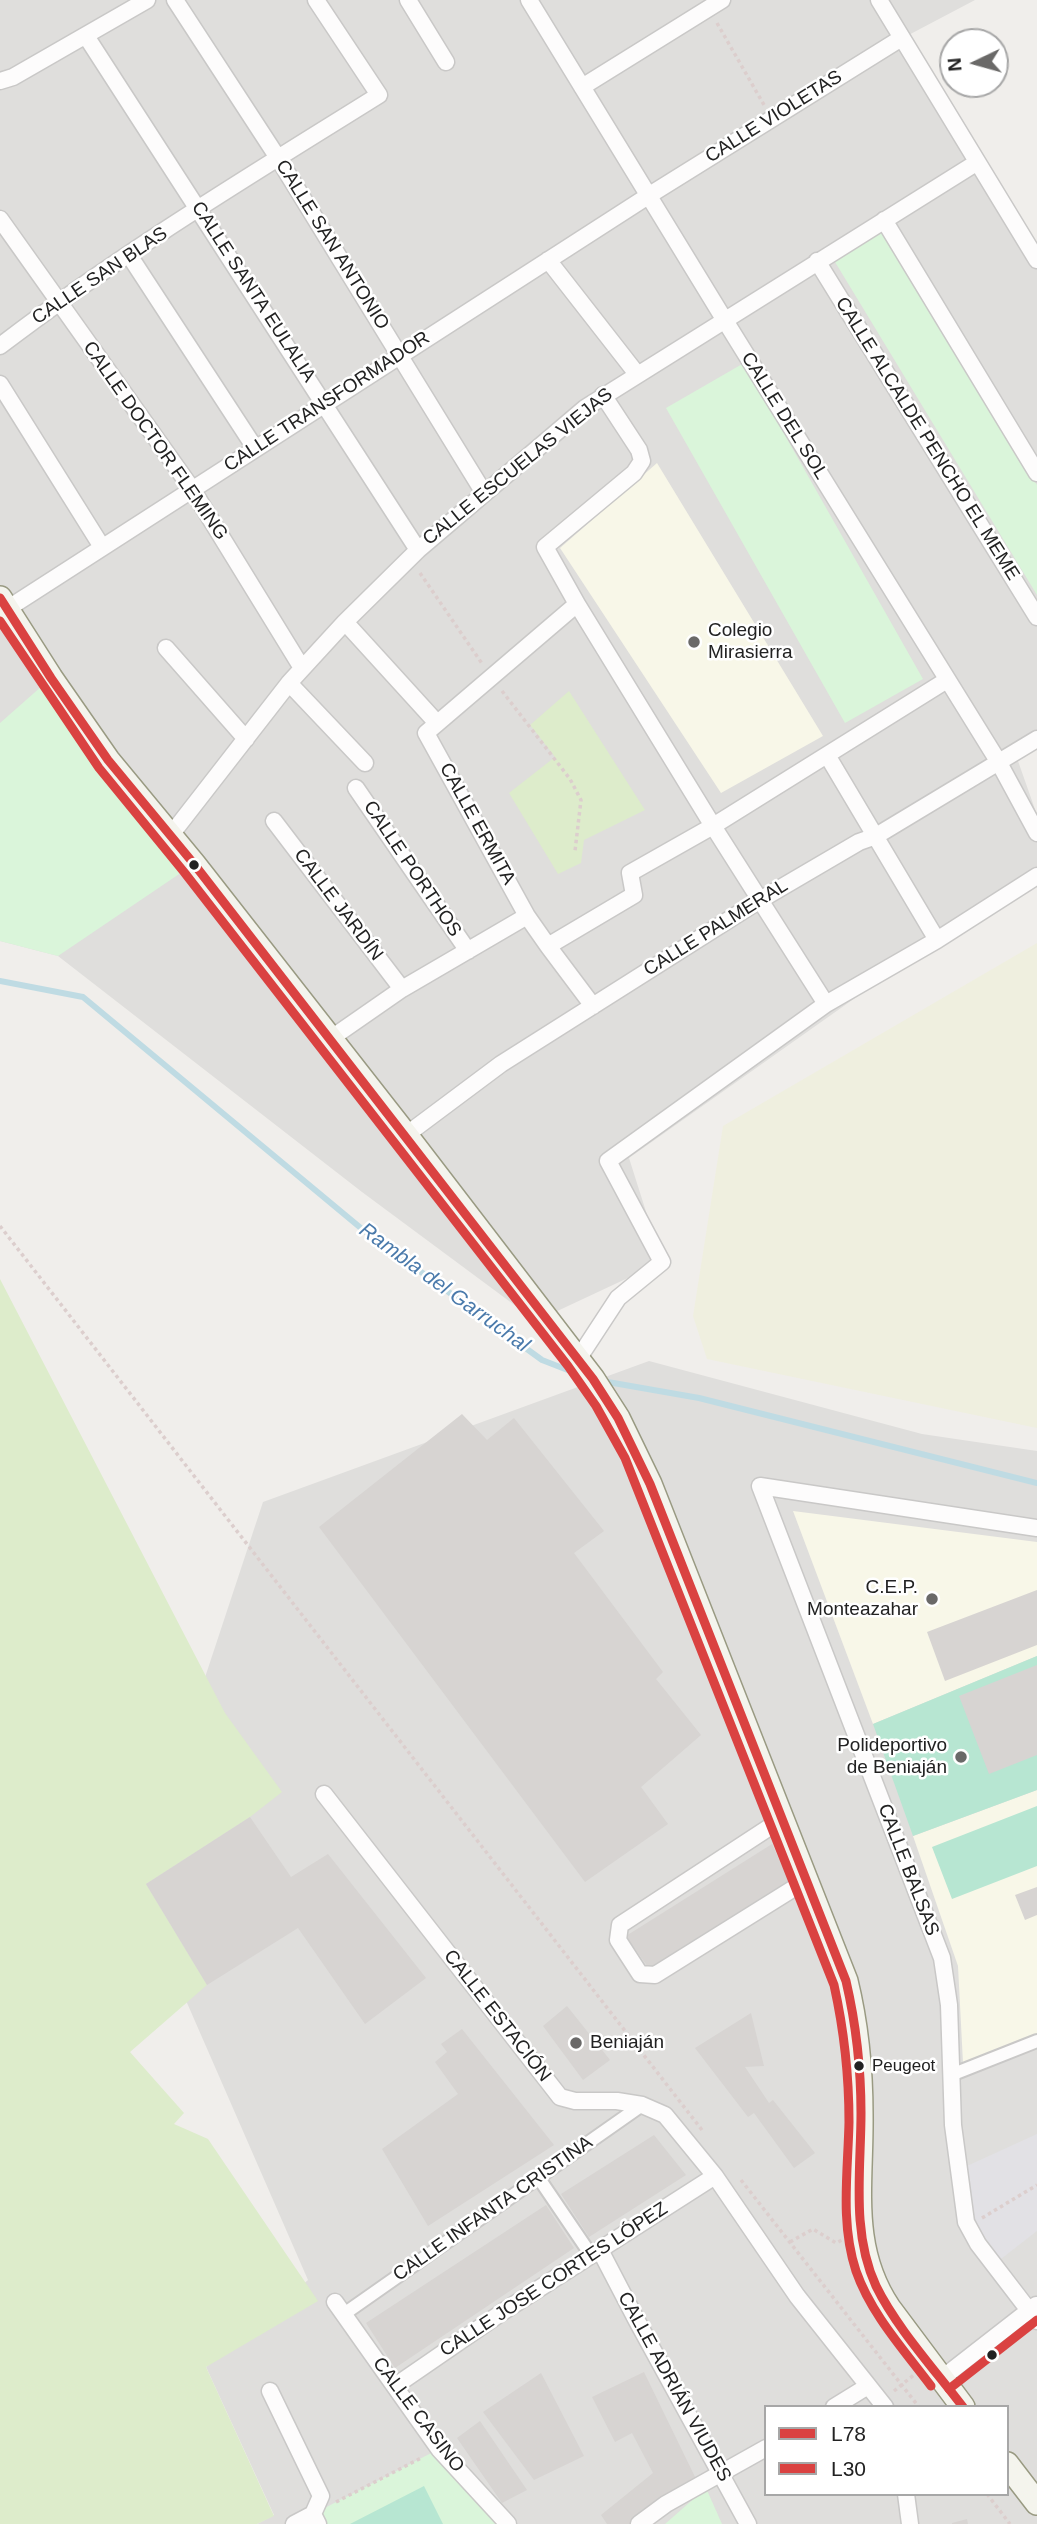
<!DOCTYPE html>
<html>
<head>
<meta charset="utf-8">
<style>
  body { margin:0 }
  #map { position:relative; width:1037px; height:2524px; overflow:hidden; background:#f0eeeb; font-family:Arial,sans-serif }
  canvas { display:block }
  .legend { position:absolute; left:764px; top:2405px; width:245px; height:91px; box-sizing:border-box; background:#fff; border:2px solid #a7a7a7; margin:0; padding:9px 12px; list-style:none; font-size:21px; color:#222 }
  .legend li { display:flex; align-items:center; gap:14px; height:35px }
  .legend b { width:35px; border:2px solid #a7a7a7 }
  .north { position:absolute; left:939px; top:28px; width:70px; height:70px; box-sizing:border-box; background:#fff; border:2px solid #a7a7a7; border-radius:50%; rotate:265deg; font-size:19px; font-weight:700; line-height:28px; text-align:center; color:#222 }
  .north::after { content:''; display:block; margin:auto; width:24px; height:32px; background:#6a6968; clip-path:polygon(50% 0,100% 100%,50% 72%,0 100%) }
</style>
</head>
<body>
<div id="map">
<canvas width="1037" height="2524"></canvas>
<ul class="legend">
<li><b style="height:9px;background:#da4241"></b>L78</li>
<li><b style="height:9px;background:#da4241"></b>L30</li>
</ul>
<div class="north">N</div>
</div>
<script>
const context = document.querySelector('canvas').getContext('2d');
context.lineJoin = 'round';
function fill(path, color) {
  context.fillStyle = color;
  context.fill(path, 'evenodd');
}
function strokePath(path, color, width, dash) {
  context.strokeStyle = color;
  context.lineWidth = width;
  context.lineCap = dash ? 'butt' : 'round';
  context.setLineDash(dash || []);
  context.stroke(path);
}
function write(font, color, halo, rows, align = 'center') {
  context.font = font + ' Arial,sans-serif';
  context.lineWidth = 5;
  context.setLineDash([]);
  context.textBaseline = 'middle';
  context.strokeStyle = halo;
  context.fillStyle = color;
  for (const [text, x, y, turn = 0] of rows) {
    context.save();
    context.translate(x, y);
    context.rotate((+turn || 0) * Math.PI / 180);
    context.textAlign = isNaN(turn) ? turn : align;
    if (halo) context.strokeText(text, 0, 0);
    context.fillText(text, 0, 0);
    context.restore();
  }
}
const residential = new Path2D(`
  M0,0H975L901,39L1037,258V749L1018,761L1037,815V877L937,940L629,1158L662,1262L536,1321L362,1192L58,956L0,941Z
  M649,1361L922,1434L1037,1451V2524H257L274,2515L206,2367L308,2280L136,1886L263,1502ZM766,2407H1007V2494H766Z`);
const education = new Path2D(`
  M657,463L823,736L721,793L560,548Z
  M793,1511L1037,1542V1656L873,1724Z
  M1037,1790V2034L963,2063L958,1966L913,1836Z`);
const farmland = new Path2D(`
  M1037,943V1428L707,1359L693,1316L723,1126Z`);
const grass = new Path2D(`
  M569,691L645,810L584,840L581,863L558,874L509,793L555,757L530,725Z
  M0,1279L225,1713L282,1792L250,1817L146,1884L207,1985L130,2052L184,2113L174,2124L208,2139L318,2301L206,2367L274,2516L257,2524H0Z`);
const park = new Path2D(`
  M881,227L1037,485V595L832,257Z
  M744,363L923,679L845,723L666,408Z
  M51,678L194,864L58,956L0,941V723Z
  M439,2449L508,2524H318L313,2514Z
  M706,2488L722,2524H665Z`);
const pitch = new Path2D(`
  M1037,1656V1790L913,1836L873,1724Z
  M1037,1806V1866L952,1899L932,1847Z
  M424,2486L443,2524H350Z`);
const plaza = new Path2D(`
  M1037,2134V2231L1001,2259L979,2231L973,2211L967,2166Z`);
const stream = new Path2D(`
  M0,981L83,997L362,1229L542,1360L578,1374
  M602,1381L699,1398L1037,1483`);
const building = new Path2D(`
  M462,1414L487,1440L514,1418L604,1531L574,1553L663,1672L656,1679L701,1735L641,1787L668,1824L585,1882L319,1527Z
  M1037,1590V1645L945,1681L927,1632Z
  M1037,1665V1755L989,1774L959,1696Z
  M250,1817L291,1877L328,1854L426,1978L365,2024L298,1928L207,1985L146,1884Z
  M772,1844L789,1881L650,1970L626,1936Z
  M1037,1887V1915L1025,1920L1015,1895Z
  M567,2006L610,2060L583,2080L543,2026Z
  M751,2013L764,2066L745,2067L769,2103L773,2100L815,2153L794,2168L754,2113L748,2117L695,2048Z
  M462,2029L554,2145L428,2226L382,2149L458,2094L435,2062L447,2052L441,2044Z
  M654,2135L686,2175L589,2237L561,2194Z
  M546,2205L574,2248L395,2368L366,2323Z
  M644,2372L696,2479L632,2524H607L601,2515L653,2473L632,2433L615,2442L592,2397Z
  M541,2373L584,2456L534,2480L483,2412Z
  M480,2421L527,2490L502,2503L457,2438Z
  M967,2519L968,2524H952V2523Z`);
const path = new Path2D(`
  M717,23L764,105
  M420,573L483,665
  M502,691L570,779L581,800L575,851
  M0,1226L702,2130
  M741,2180L919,2407
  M982,2218L1037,2185
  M790,2242L813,2229L836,2243L842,2240
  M894,2391L915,2374
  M987,2494L1010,2524
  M336,2502L423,2457`);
const pedestrian = new Path2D(`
  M951,2075L1037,2041
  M538,2177L591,2255
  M344,2314L642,2105`);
const minor = new Path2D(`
  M175,0L278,158L484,493
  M408,0L446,62
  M529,0L724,319L998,761L1037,833
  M879,0L1037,260
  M86,36L418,550
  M0,81L13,77L147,0
  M582,87L722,0
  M0,219L192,489L302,668
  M884,220L1037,473
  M129,255L255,448
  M548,260L637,374
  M817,261L1037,617
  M0,346C120,254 251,175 379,95L316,0
  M0,384L102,547
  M577,604L713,826L947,680
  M7,609L648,196L900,39
  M345,622L437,723
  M166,648L246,739
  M289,683L365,763
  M827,755L937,940
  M356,788L468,951
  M274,821L402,989
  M170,836L289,683L345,622L418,550L585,408L976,163
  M527,916L426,733L577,604L545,547L634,473L642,461L639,450L603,395
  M548,946L593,1006
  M330,1039L402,989L527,916L548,946L634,895L630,873L713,826L826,1004
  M406,1135L501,1064L760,900L859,842L876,836L1037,739
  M578,1359L618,1298L662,1262L608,1161L826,1004L937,940L1037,876
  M1037,1528L760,1486L942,1958L949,2005L953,2125L966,2222L978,2244L1037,2321
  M324,1794L560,2097L575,2101H617L642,2105L665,2115L715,2176L797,2296L885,2407
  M782,1819L620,1925L618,1940L640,1974L655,1975L807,1880
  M600,2250L637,2321L748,2524
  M335,2302L439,2449L508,2524
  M941,2379L1036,2305
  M395,2386L504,2311L715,2176
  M270,2391L321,2496L313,2514L318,2524
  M834,2407L868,2386
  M906,2494L910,2524
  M294,2524L313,2514
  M639,2524L666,2504L766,2448`);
const secondary = new Path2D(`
  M0,598L51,678L108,760L194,864L406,1135L593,1379L618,1418L650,1484L846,1981C857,2026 861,2069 861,2115C862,2184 848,2247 889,2308L963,2407
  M1007,2464L1037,2503`);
const bus1 = new Path2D(`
  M0,598L51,678L108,760L194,864L593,1379L618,1418L650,1484L846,1981C856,2024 861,2068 861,2113C861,2170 851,2232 876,2286C896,2327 935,2370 963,2407`);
const bus2 = new Path2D(`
  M0,621L99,768L184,872L568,1366L596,1406L625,1458L834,1985C844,2030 849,2076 849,2122C848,2171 840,2223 856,2271C871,2314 904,2350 931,2386
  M949,2389L1037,2320`);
const markers = [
  [694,642,7,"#6a6968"],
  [194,865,6,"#222"],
  [932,1599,7,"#6a6968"],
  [961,1757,7,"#6a6968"],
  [576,2043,7,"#6a6968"],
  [859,2066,6,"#222"],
  [992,2355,6,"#222"]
];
const busNames = [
  ["Peugeot",872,2066]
];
const streetNames = [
  ["CALLE VIOLETAS",774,117,-32],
  ["CALLE SAN ANTONIO",332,245,58],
  ["CALLE SAN BLAS",100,276,-34],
  ["CALLE SANTA EULALIA",253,292,57],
  ["CALLE TRANSFORMADOR",327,402,-33],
  ["CALLE DEL SOL",784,416,58],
  ["CALLE ALCALDE PENCHO EL MEME",927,439,58],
  ["CALLE DOCTOR FLEMING",155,441,55],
  ["CALLE ESCUELAS VIEJAS",518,467,-39],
  ["CALLE ERMITA",477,824,61],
  ["CALLE PORTHOS",412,869,56],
  ["CALLE JARDÍN",338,905,53],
  ["CALLE PALMERAL",716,928,-32],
  ["CALLE BALSAS",908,1870,69],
  ["CALLE ESTACIÓN",497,2016,52],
  ["CALLE INFANTA CRISTINA",493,2209,-35],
  ["CALLE JOSE CORTES LÓPEZ",554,2280,-33],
  ["CALLE ADRIÁN VIUDES",674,2387,61],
  ["CALLE CASINO",418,2415,53]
];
const poiNames = [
  ["Colegio",708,631],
  ["Mirasierra",708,653],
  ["C.E.P.",918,1588,"right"],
  ["Monteazahar",918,1610,"right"],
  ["Polideportivo",947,1746,"right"],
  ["de Beniaján",947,1768,"right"],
  ["Beniaján",590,2043]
];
const waterNames = [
  ["Rambla del Garruchal",444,1288,36]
];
fill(residential, '#dfdedc');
fill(education, '#f8f7e8');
fill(farmland, '#efefdf');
fill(grass, '#ddeccb');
fill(park, '#daf5da');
fill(pitch, '#b7e6d2');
fill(plaza, '#e2e1e5');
strokePath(stream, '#bfdbe3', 6);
fill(building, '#d7d4d2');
strokePath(pedestrian, '#c9c8c7', 16);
strokePath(minor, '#c9c8c7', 19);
strokePath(secondary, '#999a82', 26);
strokePath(path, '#dccecd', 3.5, [3.5, 3.5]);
strokePath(pedestrian, '#fdfcfc', 12);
strokePath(minor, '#fdfcfc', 16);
strokePath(secondary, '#f4f4ed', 23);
strokePath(bus1, '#da4241', 9);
strokePath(bus2, '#da4241', 9);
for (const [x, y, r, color] of markers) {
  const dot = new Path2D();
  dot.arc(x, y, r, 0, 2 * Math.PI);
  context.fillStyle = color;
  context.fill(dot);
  strokePath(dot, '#fff', 2.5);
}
write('17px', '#222', '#fff', busNames, 'left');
write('19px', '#222', '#fff', streetNames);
write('19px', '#222', '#fff', poiNames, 'left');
write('italic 21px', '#4a7aab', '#fff', waterNames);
</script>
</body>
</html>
